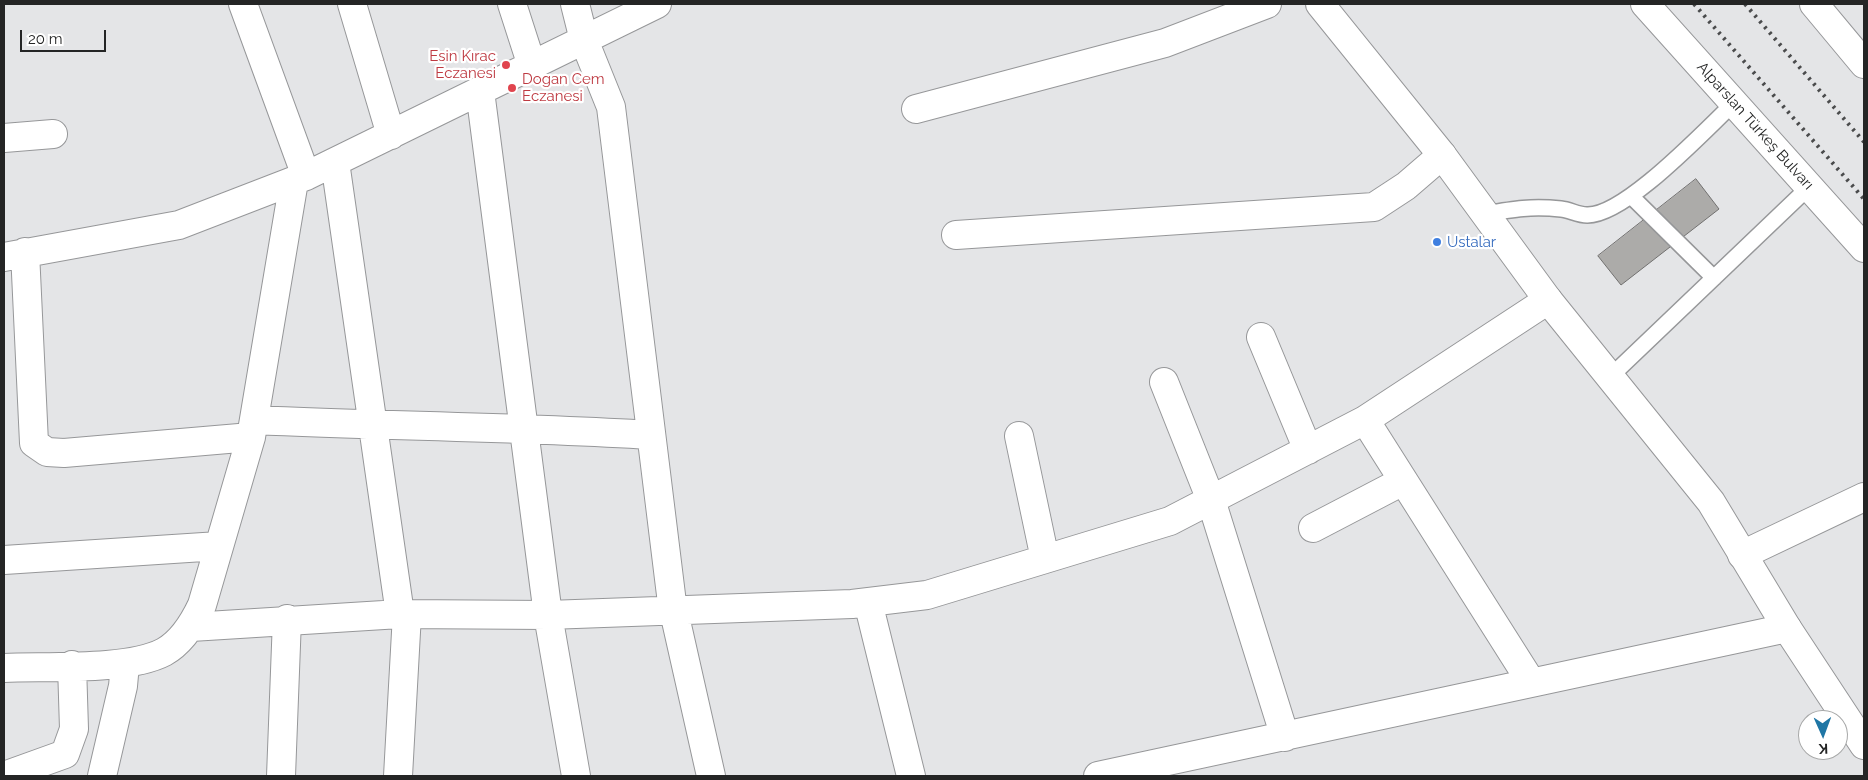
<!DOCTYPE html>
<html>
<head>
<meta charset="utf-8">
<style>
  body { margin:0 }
  #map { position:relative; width:1868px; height:780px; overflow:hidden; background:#e4e5e7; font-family:Raleway,sans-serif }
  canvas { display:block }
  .frame { position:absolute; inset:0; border:5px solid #242525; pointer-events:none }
  .north { position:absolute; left:1798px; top:710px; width:50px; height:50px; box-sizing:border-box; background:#fff; border:1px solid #a7a8a8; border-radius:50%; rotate:178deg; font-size:14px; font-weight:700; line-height:20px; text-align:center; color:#242525 }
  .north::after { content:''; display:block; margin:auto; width:18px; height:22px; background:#1f76a5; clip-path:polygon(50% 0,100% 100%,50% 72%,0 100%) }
  .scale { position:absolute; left:20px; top:30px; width:86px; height:22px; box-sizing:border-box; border:2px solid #242525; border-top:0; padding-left:6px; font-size:15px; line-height:18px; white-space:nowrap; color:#242525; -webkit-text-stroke:4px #fff; paint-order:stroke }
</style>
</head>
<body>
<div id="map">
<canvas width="1868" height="780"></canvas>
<div class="frame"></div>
<div class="north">K</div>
<div class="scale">20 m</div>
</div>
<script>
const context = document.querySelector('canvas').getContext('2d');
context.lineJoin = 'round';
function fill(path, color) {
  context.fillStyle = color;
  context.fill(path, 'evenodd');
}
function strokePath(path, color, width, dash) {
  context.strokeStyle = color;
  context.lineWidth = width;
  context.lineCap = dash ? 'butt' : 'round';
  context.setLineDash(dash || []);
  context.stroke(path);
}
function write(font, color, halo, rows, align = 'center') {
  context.font = font + ' Raleway,sans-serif';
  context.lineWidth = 4.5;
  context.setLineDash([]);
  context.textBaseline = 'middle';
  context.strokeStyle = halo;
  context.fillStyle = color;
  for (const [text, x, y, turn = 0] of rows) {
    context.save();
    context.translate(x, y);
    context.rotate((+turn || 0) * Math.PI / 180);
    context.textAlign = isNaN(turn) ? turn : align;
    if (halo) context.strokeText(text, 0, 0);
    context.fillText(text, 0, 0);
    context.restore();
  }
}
const building = new Path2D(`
  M1696,179L1719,209L1621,285L1598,256Z`);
const lane = new Path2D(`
  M1632,197L1714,278
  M1485,214C1514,209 1531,206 1561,209C1570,210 1578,215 1587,215C1625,216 1705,130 1734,103
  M1610,377L1809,187`);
const street = new Path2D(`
  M243,4L306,176
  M352,4L391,135
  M512,4L532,66
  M575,4L584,40L611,107L672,603L711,776
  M480,91L548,615L576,776
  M916,109L1165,43L1267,4
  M4,138L53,134
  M335,162L400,614
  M956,235L1374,207L1406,186L1442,155
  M25,252L34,443L47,452L64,453L251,437
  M4,257L179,225L306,176L657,4
  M1261,337L1308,450
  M1164,382L1211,500L1285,737
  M254,420C386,426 519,427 651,435
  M1365,420L1531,682
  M1019,436L1045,559
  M1313,528L1403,481
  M1742,555L1864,497
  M4,560L219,546
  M868,602L911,776
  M191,627L400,614L548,615L852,604L927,595L1170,521L1365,420L1548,300
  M4,668C46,666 128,671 164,652C182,642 194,622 202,605L251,437L294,181
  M4,776L65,754L74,729L72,665
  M102,776L123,686L125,664
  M281,776L287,619
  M398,776L407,614
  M1098,776L1787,628`);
const secondary = new Path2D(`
  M1320,4L1442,155L1548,300L1711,502L1787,628L1864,745`);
const primary = new Path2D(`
  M1645,4L1864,248
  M1814,4L1864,64`);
const rail = new Path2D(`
  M1694,4L1864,199
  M1745,4L1864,142`);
const markers = [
  [506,65,5,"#e0444e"],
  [512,88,5,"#e0444e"],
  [1437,242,5,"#3f7fe0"]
];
const healthNames = [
  ["Esin Kırac",496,56],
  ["Eczanesi",496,73],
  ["Dogan Cem",522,79,"left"],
  ["Eczanesi",522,96,"left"]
];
const streetNames = [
  ["Alparslan Türkeş Bulvarı",1755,126,48]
];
const shopNames = [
  ["Ustalar",1447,242]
];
fill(building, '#acaba9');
strokePath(building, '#71706f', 1);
strokePath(lane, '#969799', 18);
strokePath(street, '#969799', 30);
strokePath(secondary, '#969799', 30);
strokePath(primary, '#969799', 30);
strokePath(lane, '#fff', 15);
strokePath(street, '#fff', 28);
strokePath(secondary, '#fff', 28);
strokePath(primary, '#fff', 28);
strokePath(rail, '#4a4b4c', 4, [2.5, 5]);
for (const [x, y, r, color] of markers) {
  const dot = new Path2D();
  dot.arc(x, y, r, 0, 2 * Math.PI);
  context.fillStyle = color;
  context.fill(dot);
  strokePath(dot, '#fff', 2);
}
write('15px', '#be3a42', '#fff', healthNames, 'right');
write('15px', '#242525', '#fff', streetNames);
write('15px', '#366cbe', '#fff', shopNames, 'left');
</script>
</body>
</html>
